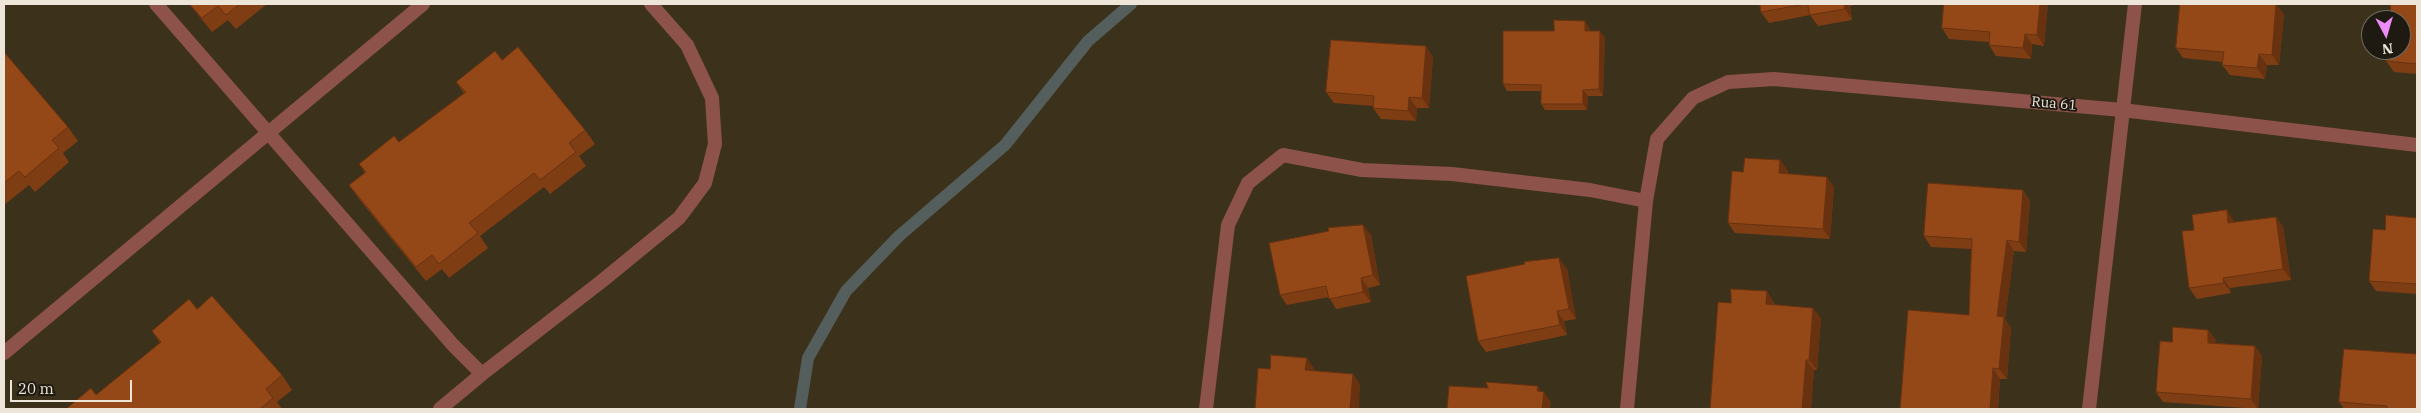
<!DOCTYPE html>
<html>
<head>
<meta charset="utf-8">
<style>
  body { margin:0 }
  #map { position:relative; width:2421px; height:413px; overflow:hidden; background:#3c321c; font-family:"IBM Plex Serif",serif }
  canvas { display:block }
  .frame { position:absolute; inset:0; border:5px solid #ece5d8; pointer-events:none }
  .north { position:absolute; left:2361px; top:10px; width:50px; height:50px; box-sizing:border-box; background:#1f1a11; border:1px solid #716b61; border-radius:50%; rotate:174deg; font-size:14px; font-weight:700; line-height:20px; text-align:center; color:#ece5d8 }
  .north::after { content:''; display:block; margin:auto; width:18px; height:22px; background:#ed8cf9; clip-path:polygon(50% 0,100% 100%,50% 72%,0 100%) }
  .scale { position:absolute; left:10px; top:380px; width:122px; height:22px; box-sizing:border-box; border:2px solid #ece5d8; border-top:0; padding-left:6px; font-size:15px; line-height:18px; white-space:nowrap; color:#ece5d8; -webkit-text-stroke:4px #1f1a11; paint-order:stroke }
</style>
</head>
<body>
<div id="map">
<canvas width="2421" height="413"></canvas>
<div class="frame"></div>
<div class="north">N</div>
<div class="scale">20 m</div>
</div>
<script>
const context = document.querySelector('canvas').getContext('2d');
context.lineJoin = 'round';
function strokePath(path, color, width, dash) {
  context.strokeStyle = color;
  context.lineWidth = width;
  context.lineCap = dash ? 'butt' : 'round';
  context.setLineDash(dash || []);
  context.stroke(path);
}
function fill(path, color) {
  context.fillStyle = color;
  context.fill(path, 'evenodd');
}
function write(font, color, halo, rows, align = 'center') {
  context.font = font + ' "IBM Plex Serif",serif';
  context.lineWidth = 4;
  context.setLineDash([]);
  context.textBaseline = 'middle';
  context.strokeStyle = halo;
  context.fillStyle = color;
  for (const [text, x, y, turn = 0] of rows) {
    context.save();
    context.translate(x, y);
    context.rotate((+turn || 0) * Math.PI / 180);
    context.textAlign = isNaN(turn) ? turn : align;
    if (halo) context.strokeText(text, 0, 0);
    context.fillText(text, 0, 0);
    context.restore();
  }
}
const stream = new Path2D(`
  M800,409L808,358L846,291L899,236L1005,145L1088,41L1131,4`);
const service = new Path2D(`
  M156,4L453,345L482,374
  M4,353L423,4
  M440,409L482,374L602,281L679,218L705,183L715,144L712,98L687,45L651,4`);
const minor = new Path2D(`
  M1206,409L1228,225L1248,183L1283,155L1362,170L1452,174L1590,190L1646,201
  M1627,409L1646,201L1657,139L1693,98L1728,82L1774,79L2122,110L2417,145
  M2089,409L2135,4`);
const wall = new Path2D(`
  M189,4H267L236,29L228,20L212,32Z
  M1760,4H1858L1850,6L1852,20L1818,26L1810,15L1769,23L1761,12Z
  M1944,4H2048L2044,46L2032,44L2031,59L1996,56L1989,45V42L1949,39L1942,28Z
  M2417,4V74L2394,72L2386,61Z
  M2284,14L2279,65H2267L2265,79L2230,75L2222,65L2223,62L2183,58L2176,48Z
  M1589,27L1590,31L1605,37L1603,96H1588L1587,110H1545L1541,104V91H1507L1503,84L1554,31Z
  M4,52L68,127L78,141L63,153L69,162L35,192L29,185L4,205Z
  M1433,57L1429,108H1417L1416,121L1381,119L1373,108L1374,106L1334,103L1326,92Z
  M502,60L585,130L595,144L579,156L586,166L550,194L544,187L480,236L488,248L449,278L442,269L426,281L359,199L349,185L365,173L359,164L399,142L464,93L456,82Z
  M1780,160L1788,171L1787,174L1834,187L1830,239L1735,233L1728,223L1743,172Z
  M2023,190L2030,201L2026,252L2014,251L2005,319L2011,328L2007,379H2000L1998,409L1969,315L1971,249L1931,247L1924,236Z
  M2276,217L2283,227L2291,280L2230,288L2231,293L2197,299L2189,288L2194,230L2234,221V222Z
  M2417,218V294L2376,291L2369,281L2385,230Z
  M1363,225L1371,235L1380,285L1368,288L1371,302L1336,309L1329,297L1287,305L1280,295Z
  M1567,269L1576,319L1564,321L1567,335L1486,352L1478,341Z
  M1774,302V304L1821,318L1817,370H1814L1811,409H1707H1710L1731,303Z
  M197,309L282,375L292,390L277,402L282,409H66L96,395L160,343L152,331Z
  M2208,330L2216,340L2215,343L2255,346L2262,356L2258,409L2163,402L2156,392L2172,342Z
  M2417,354V409H2344L2339,402Z`);
const shadedWall = new Path2D(`
  M1844,4H1848L1850,6L1852,20L1845,9Z
  M2040,4H2048L2044,46L2037,35Z
  M2276,4L2284,14L2279,65L2272,55Z
  M1585,21L1589,27L1590,37L1585,31Z
  M1600,31L1605,37L1603,96L1599,89Z
  M2025,34L2032,44L2031,59L2023,48Z
  M1426,46L1433,57L1429,108L1422,98Z
  M2259,54L2267,65L2265,79L2257,68Z
  M1583,90L1588,96L1587,110L1583,104Z
  M1409,97L1417,108L1416,121L1408,111Z
  M1780,160L1788,171L1786,183L1779,173Z
  M1827,177L1834,187L1830,239L1823,229Z
  M2023,190L2030,201L2026,252L2019,242Z
  M2227,210L2234,221L2236,234L2228,223Z
  M2276,217L2283,227L2291,280L2283,269Z
  M1363,225L1371,235L1380,285L1373,275Z
  M2007,240L2014,251L2005,319L2011,328L2007,379L1999,369L1997,316Z
  M1559,258L1567,269L1576,319L1569,309Z
  M1361,278L1368,288L1371,302L1363,292Z
  M2223,278L2230,288L2231,293L2224,283Z
  M1767,291L1774,302V314L1766,304Z
  M1813,308L1821,318L1817,370L1809,360Z
  M1557,311L1564,321L1567,335L1560,325Z
  M2208,330L2216,340L2215,353L2208,343Z
  M2255,346L2262,356L2258,409L2251,399Z
  M1307,358L1314,368L1313,380L1305,370Z
  M1806,360L1814,370L1811,409H1802Z
  M1993,368L2000,379L1998,409H1990Z
  M1353,374L1360,384L1359,409H1350Z
  M1538,386L1543,395L1544,392L1551,402L1550,409H1542L1537,391Z`);
const building = new Path2D(`
  M190,4H240L226,15L218,6L202,18Z
  M1760,4H1806L1761,12Z
  M1808,4H1844L1845,9L1810,15Z
  M1944,4H2040L2037,35L2025,34L2023,48L1989,45L1990,32L1942,28Z
  M2180,4H2276L2272,55L2259,54L2257,68L2222,65L2224,52L2176,48Z
  M2391,4H2417V64L2386,61L2387,50H2401V20H2390Z
  M1554,20L1585,21V31H1600L1599,89L1583,90V104H1541V85L1503,84V31H1554Z
  M1331,40L1426,46L1422,98L1409,97L1408,111L1373,108L1374,96L1326,92Z
  M518,47L585,130L569,143L576,152L540,180L534,173L469,223L478,233L439,264L432,255L416,267L349,185L366,172L359,164L394,136L399,142L466,92L456,82L495,51L502,60Z
  M4,52L68,127L52,140L59,148L25,177L19,171L4,183Z
  M1745,158L1780,160L1779,173L1827,177L1823,229L1728,223L1732,171L1743,172Z
  M1928,183L2023,190L2019,242L2007,240L1997,316L2004,317L1999,369L1993,368L1990,409H1900L1908,310L1969,315L1972,239L1924,236Z
  M2227,210L2228,223L2276,217L2283,269L2223,278L2224,283L2189,288L2182,231L2194,230L2192,215Z
  M2386,215L2417,218V284L2369,281L2373,229L2385,230Z
  M1363,225L1373,275L1361,278L1363,292L1329,299L1326,286L1280,295L1269,243L1329,231L1328,228Z
  M1559,258L1569,309L1557,311L1560,325L1478,341L1466,276L1525,264L1524,262Z
  M1731,289L1767,291L1766,304L1813,308L1809,360H1806L1802,409H1707H1710L1718,302L1731,303Z
  M212,296L282,375L266,389L273,398L260,409H66L91,388L96,395L161,342L152,331L189,299L197,309Z
  M2173,327L2208,330V343L2255,346L2251,399L2156,392L2160,341L2172,342Z
  M2344,349L2417,354V409H2387V406L2339,402Z
  M1271,355L1307,358L1305,370L1353,374L1350,409H1255L1258,368L1270,369Z
  M1486,382L1538,386L1537,391L1544,392L1542,409H1447L1449,386L1488,388Z`);
const streetNames = [
  ["Rua 61",2054,104,5]
];
strokePath(stream, '#545e5c', 12);
strokePath(service, '#8d534a', 14);
strokePath(minor, '#8d534a', 14);
fill(wall, '#7f3d14');
fill(shadedWall, '#683210');
fill(building, '#944717');
strokePath(building, '#683210', 1);
write('14px', '#ece5d8', '#1f1a11', streetNames);
</script>
</body>
</html>
